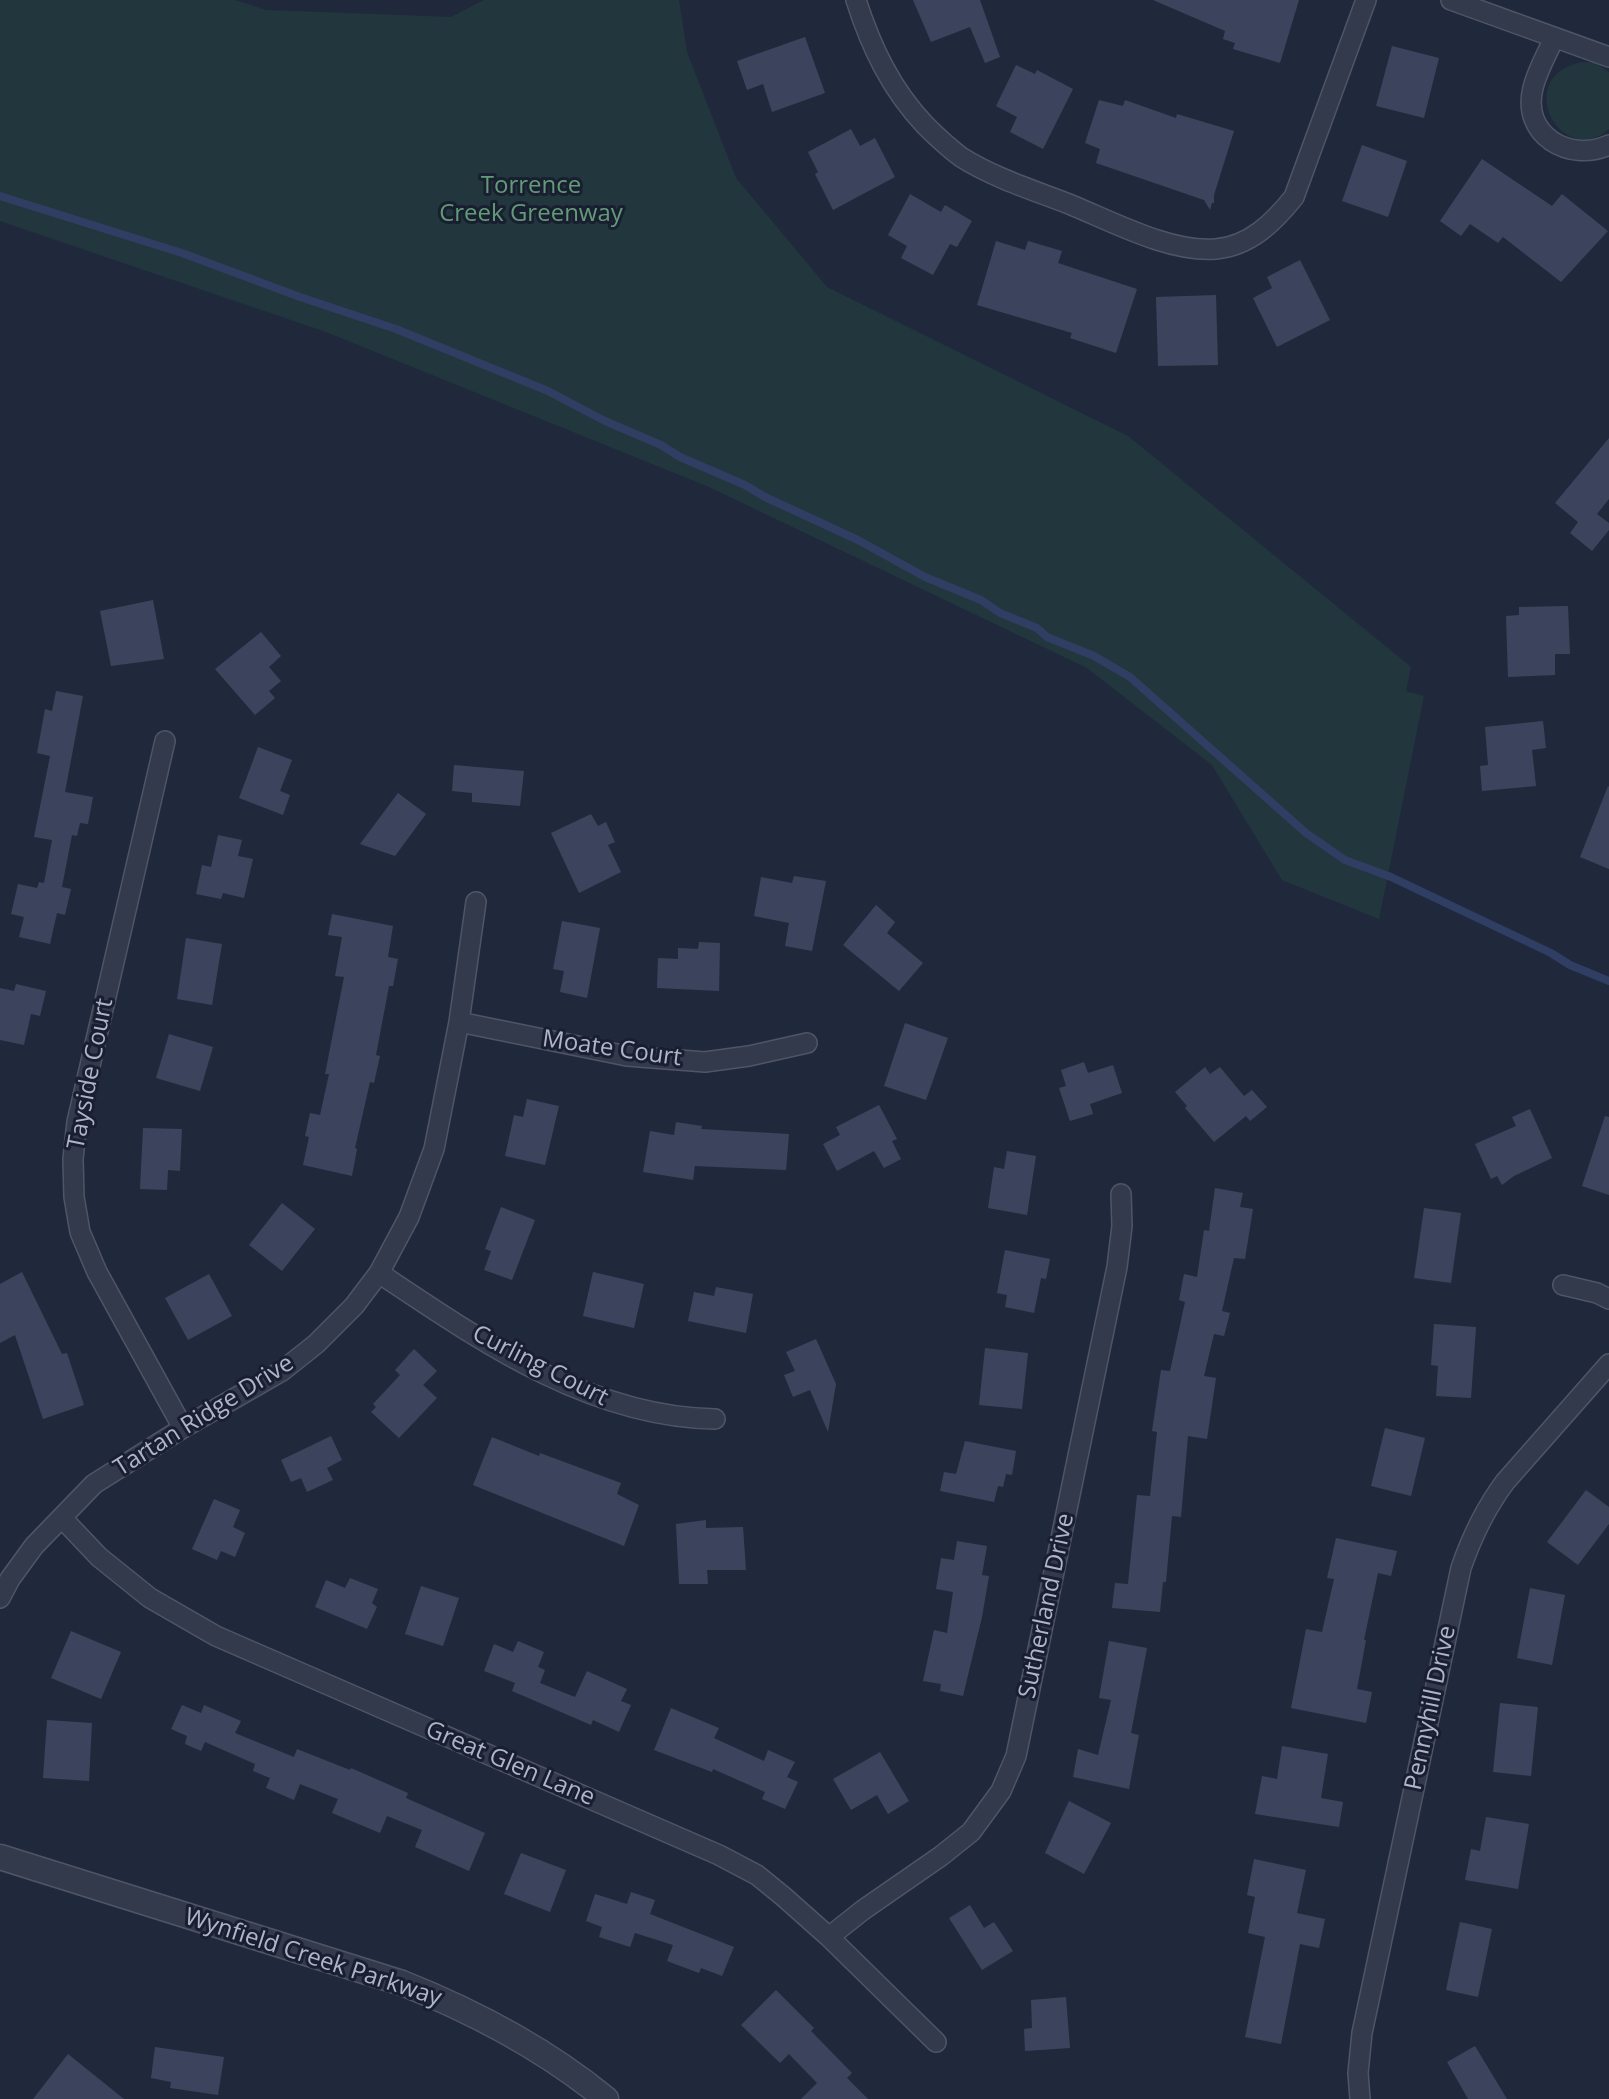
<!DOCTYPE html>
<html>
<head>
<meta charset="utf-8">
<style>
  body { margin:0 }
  canvas { display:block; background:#20283c }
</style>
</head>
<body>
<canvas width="1609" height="2099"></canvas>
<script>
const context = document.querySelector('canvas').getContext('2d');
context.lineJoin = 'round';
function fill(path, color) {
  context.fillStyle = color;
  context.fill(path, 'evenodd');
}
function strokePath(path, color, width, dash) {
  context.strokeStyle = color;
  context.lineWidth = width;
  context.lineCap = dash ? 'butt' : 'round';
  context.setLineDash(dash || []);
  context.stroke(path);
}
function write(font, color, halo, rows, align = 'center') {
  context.font = font + ' "Open Sans",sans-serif';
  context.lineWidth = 6;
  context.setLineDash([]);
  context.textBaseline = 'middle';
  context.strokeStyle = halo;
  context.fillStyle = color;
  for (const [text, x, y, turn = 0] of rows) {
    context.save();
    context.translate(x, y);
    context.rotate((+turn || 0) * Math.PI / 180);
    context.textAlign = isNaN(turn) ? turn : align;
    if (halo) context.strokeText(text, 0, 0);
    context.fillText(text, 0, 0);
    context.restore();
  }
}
const green = new Path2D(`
  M0,0H235L266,10L451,17L484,0H679L687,52L736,178L827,287L1128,436L1411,667L1406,691L1424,696L1379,919L1282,880L1212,765L1087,668L709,487L326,332L0,221Z
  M1582,62L1595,63L1609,72V129C1562,170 1510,77 1582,62Z`);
const stream = new Path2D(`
  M0,196L182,253L300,297L396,329L548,391L605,421L661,445L680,457L745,485L765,497L858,540L925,577L981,600L1000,613L1037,628L1047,637L1094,656L1130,677L1306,833L1345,860L1391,877L1551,953L1570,965L1609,981`);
const building = new Path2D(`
  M913,0H980L1000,57L985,63L970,27L931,42Z
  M1153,0H1299L1280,63L1233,49L1235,43L1223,39L1225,31Z
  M805,37L825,93L772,112L763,84L747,90L737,61Z
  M1392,46L1439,58L1424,118L1376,106Z
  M1016,65L1035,74L1037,70L1073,89L1043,149L1010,132L1017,117L996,106Z
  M1099,100L1123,106L1125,100L1176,118L1177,114L1234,131L1214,195V203H1212L1210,210L1204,200L1096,163L1100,149L1085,143Z
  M851,129L860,146L875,138L895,177L833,210L815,174L818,172L808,152Z
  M1362,145L1407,161L1388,217L1342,201Z
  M1482,159L1552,206L1562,194L1608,231L1561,282L1503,237L1498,243L1470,224L1461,236L1440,221Z
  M910,194L941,212L945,205L972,221L957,247L950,244L933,275L901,258L907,246L888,235Z
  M996,241L1025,250L1028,241L1062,251L1058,263L1137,289L1116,353L1070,338L1072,333L977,305Z
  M1300,260L1330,320L1277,347L1253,298L1272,288L1267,277Z
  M1216,295L1218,365L1158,366L1156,297Z
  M1609,438V499L1597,514L1609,523V530L1592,551L1570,533L1578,522L1555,503Z
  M153,600L164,659L111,666L100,611Z
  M1568,606L1570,654H1555V675L1508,677L1506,616L1519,615V607Z
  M261,632L281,656L269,667L281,681L269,691L275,698L255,715L215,669Z
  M56,691L83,696L65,792L93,797L88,824L80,823L77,836L72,835L62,887L71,889L65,915L57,913L50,944L19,937L24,917L11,914L18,884L37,888L39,882L44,883L52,840L34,837L50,756L37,753L45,709L52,711Z
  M1543,721L1546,748L1532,750L1536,786L1482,791L1480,766L1488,765L1485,727Z
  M258,747L292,760L280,791L290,795L283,815L239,798Z
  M454,765L524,771L520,806L472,802V793L452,791Z
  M1608,786L1609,787V869L1580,857Z
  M398,793L426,814L395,856L360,844Z
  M591,814L598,826L606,822L615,842L608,845L621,872L579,893L551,833Z
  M218,835L242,840L238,856L253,859L244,898L223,893L221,899L196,894L202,865L211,867Z
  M794,876L826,881L812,951L785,946L789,923L754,916L761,877L792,883Z
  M876,905L895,922L887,933L923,963L899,991L843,945Z
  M332,914L393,926L388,957L398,959L393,986H389L376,1055L380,1056L374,1083L370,1082L355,1148L357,1149L352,1176L303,1165L309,1137L305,1136L310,1113L320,1115L329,1074H325L344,977L335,976L342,937L328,935Z
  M562,921L600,928L587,998L560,992L564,971L553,969Z
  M186,938L222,944L212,1005L177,999Z
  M699,942L720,943L719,991L657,988L658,958L678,959V948L698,949Z
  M16,984L46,991L40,1016L31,1014L24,1045L0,1040V988L14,991Z
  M905,1023L948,1038L926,1100L884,1086Z
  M169,1034L213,1047L200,1091L156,1078Z
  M1084,1062L1088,1073L1113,1065L1122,1093L1090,1104L1093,1114L1070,1121L1059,1088L1066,1086L1061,1070Z
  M1205,1067L1210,1074L1220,1067L1244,1096L1252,1090L1267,1107L1250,1121L1246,1116L1214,1142L1185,1108L1187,1106L1175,1092Z
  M527,1099L559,1106L545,1165L505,1156L514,1115L523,1117Z
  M879,1105L897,1139L892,1141L901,1159L884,1168L874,1151L837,1171L823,1144L840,1135L836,1127Z
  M1530,1109L1552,1158L1514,1176L1502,1185L1497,1176L1491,1179L1475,1144L1516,1126L1512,1117Z
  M1605,1116L1609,1117V1195L1582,1186Z
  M676,1122L702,1126L701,1129L789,1134L786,1170L695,1166L693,1180L643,1172L650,1131L674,1135Z
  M143,1128L182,1129L180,1171L168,1170L167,1190L140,1189Z
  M1007,1151L1036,1156L1027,1215L988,1208L994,1167L1004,1169Z
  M1215,1188L1243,1193L1240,1207L1253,1209L1245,1259L1234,1258L1222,1311L1230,1313L1224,1336L1214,1334L1204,1376L1216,1378L1207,1439L1188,1436L1181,1517L1172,1516L1166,1582H1163L1160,1612L1112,1608L1115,1583L1128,1584L1137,1495L1150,1496L1157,1432L1152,1431L1161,1370L1170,1371L1185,1302L1179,1300L1184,1274L1197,1277L1204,1230L1209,1231Z
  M282,1203L315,1229L282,1271L249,1245Z
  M501,1207L535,1220L512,1280L484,1270L491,1251L485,1249Z
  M1424,1208L1461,1213L1451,1283L1414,1278Z
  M1005,1250L1050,1259L1046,1279L1041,1278L1034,1313L1005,1307L1007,1295L997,1293Z
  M22,1272L62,1354L67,1353L84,1405L43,1419L15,1335L0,1343V1284Z
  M593,1272L644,1284L634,1328L583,1316Z
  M209,1274L232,1316L188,1340L165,1298Z
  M716,1287L753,1294L746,1333L688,1321L694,1292L714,1296Z
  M1434,1324L1476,1327L1471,1398L1436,1396L1438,1366L1431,1365Z
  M816,1339L836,1384L828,1432L810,1390L793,1397L784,1375L795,1371L786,1352Z
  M985,1348L1028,1353L1022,1409L979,1405Z
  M414,1349L437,1371L423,1385L437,1398L399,1438L371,1412L376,1407L373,1404L400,1375L395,1370Z
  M1385,1428L1425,1438L1411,1496L1371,1486Z
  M331,1436L342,1460L327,1468L333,1480L307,1492L301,1478L291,1482L281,1460Z
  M492,1437L539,1456L540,1453L621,1483L617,1494L639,1505L624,1546L473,1485Z
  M965,1441L1016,1451L1012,1475L1006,1474L1003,1487L998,1486L994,1502L940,1491L944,1472L956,1474Z
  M1586,1490L1609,1507V1524L1578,1565L1547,1542Z
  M214,1499L240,1510L233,1527L245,1533L235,1557L221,1551L217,1560L192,1549Z
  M706,1520V1528L743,1527L746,1570H707L708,1584H679L676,1524Z
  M1336,1538L1397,1551L1391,1576L1378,1573L1364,1640H1366L1357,1689L1372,1692L1366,1723L1291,1708L1306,1629L1322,1632L1334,1579L1327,1578Z
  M957,1541L987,1546L982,1575L989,1576L982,1617L963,1696L940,1691L941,1684L923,1681L934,1630L947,1633L953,1592L936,1589L941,1558L954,1560Z
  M350,1578L378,1589L372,1603L377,1607L367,1629L315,1607L326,1580L345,1588Z
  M421,1586L459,1598L443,1646L405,1634Z
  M1530,1588L1565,1595L1552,1665L1517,1658Z
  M71,1631L121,1652L101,1699L51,1678Z
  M518,1641L544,1652L538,1667L545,1670L540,1683L575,1697L587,1671L627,1689L621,1701L631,1705L619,1732L593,1720L591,1725L512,1691L515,1683L484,1671L494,1644L513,1652Z
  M1109,1641L1147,1648L1131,1733L1139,1735L1129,1789L1073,1777L1078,1749L1098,1755L1111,1700L1099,1698Z
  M1500,1703L1538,1707L1531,1776L1493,1772Z
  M182,1705L201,1713L204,1705L241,1721L235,1733L294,1757L297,1749L350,1770L351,1768L408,1793L406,1798L485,1833L469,1871L415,1847L422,1830L387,1816L380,1833L332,1813L338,1799L300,1784L294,1800L266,1788L270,1778L253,1771L255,1764L205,1742L201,1751L185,1744L187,1736L171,1729Z
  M671,1708L719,1728L714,1738L764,1761L768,1750L795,1762L787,1777L798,1782L785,1809L762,1799L765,1792L713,1769L712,1772L654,1750Z
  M47,1720L92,1723L89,1781L43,1778Z
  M1282,1746L1328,1754L1321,1798L1343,1802L1339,1827L1255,1814L1262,1776L1277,1779Z
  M880,1752L909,1801L888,1814L877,1795L851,1810L833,1779Z
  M1069,1801L1111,1823L1084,1874L1045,1853Z
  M1486,1817L1529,1824L1518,1889L1465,1880L1471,1849L1480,1851Z
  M521,1853L566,1870L550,1912L504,1894Z
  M1254,1859L1306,1870L1297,1913L1325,1919L1319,1948L1300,1944L1281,2044L1245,2037L1265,1937L1248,1933L1255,1897L1247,1895Z
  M631,1892L655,1900L650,1914L734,1947L722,1976L701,1968L699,1973L667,1961L673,1945L635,1933L630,1947L599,1937L602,1927L586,1921L595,1894L627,1904Z
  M970,1905L984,1928L994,1922L1013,1951L982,1970L949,1918Z
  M1460,1922L1492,1929L1478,1997L1446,1990Z
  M776,1990L814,2028L811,2031L852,2073L847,2078L868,2099H801L817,2083L789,2054L780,2063L741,2025Z
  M1066,1997L1070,2048L1025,2051L1024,2029L1032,2028L1031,2000Z
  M1475,2046L1507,2099H1468L1447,2062Z
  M155,2047L224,2057L218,2095L170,2088L171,2082L151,2078Z
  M68,2054L124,2099H33Z`);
const minor = new Path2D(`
  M856,0C871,47 891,89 925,125C936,136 949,148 961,157C994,178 1033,190 1069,204C1111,221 1170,253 1216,249C1250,246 1274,222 1294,197L1366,0
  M1451,0L1609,57
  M1554,38C1547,54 1537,71 1533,88C1521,135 1569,163 1609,145
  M165,741L77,1122L73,1159L74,1197L80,1232L97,1272L183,1428
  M459,1022L627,1056L705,1062L749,1056L807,1043
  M379,1273C481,1341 589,1417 715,1419
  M1563,1285L1597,1293L1609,1299
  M62,1518L99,1557L150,1598L216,1636L719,1855L757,1875L784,1897L829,1937L936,2042
  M0,1598L10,1579L34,1546L94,1484L183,1428L282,1371L316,1344L354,1306L379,1273L409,1217L434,1149L459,1022L476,902
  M829,1937L863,1910L941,1856L971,1832L1001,1791L1016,1756L1117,1267L1122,1226L1121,1194
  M1360,2099L1358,2073L1362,2033L1461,1568C1472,1536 1485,1509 1505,1482L1609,1364`);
const tertiary = new Path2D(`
  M0,1857L402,1983C475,2012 545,2049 606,2099`);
const parkNames = [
  ["Torrence",531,186],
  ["Creek Greenway",531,214]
];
const streetNames = [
  ["Moate Court",612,1049,8],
  ["Tayside Court",91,1074,-79],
  ["Curling Court",540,1366,27],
  ["Tartan Ridge Drive",204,1416,-32],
  ["Sutherland Drive",1047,1606,-78],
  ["Pennyhill Drive",1431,1708,-78],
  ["Great Glen Lane",510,1764,23],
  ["Wynfield Creek Parkway",313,1958,18]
];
fill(green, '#22363d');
strokePath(stream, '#303e63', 8);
fill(building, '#3b445c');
strokePath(minor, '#4e5567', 22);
strokePath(tertiary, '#4e5567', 27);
strokePath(minor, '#333a4c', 19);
strokePath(tertiary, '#333a4c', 24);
write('24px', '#639b78', '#191f30', parkNames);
write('24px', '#aeb5c8', '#191f30', streetNames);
</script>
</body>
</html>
